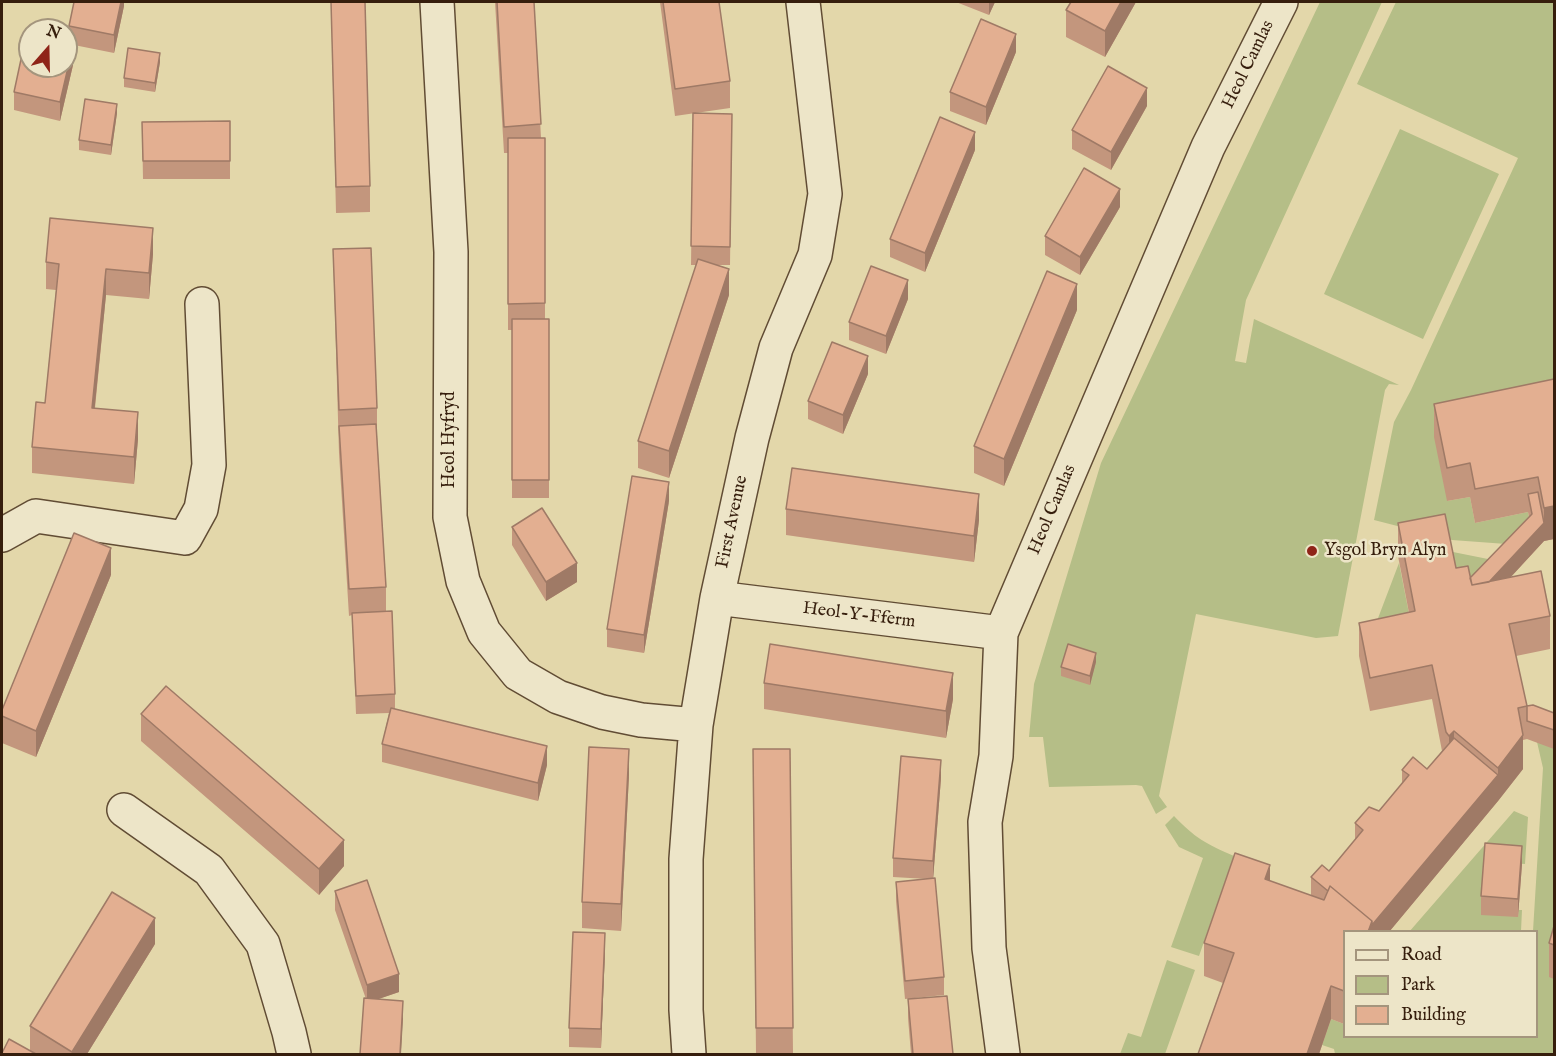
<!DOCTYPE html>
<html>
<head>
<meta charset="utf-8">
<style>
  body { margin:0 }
  #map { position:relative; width:1556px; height:1056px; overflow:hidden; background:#e3d7aa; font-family:"IM FELL English",serif }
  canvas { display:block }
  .frame { position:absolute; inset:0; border:3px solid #361e0d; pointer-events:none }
  .legend { position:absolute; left:1343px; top:930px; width:195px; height:108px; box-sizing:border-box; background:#ede5c8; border:2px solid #a4957d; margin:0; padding:8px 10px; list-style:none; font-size:18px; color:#361e0d }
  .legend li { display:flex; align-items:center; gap:12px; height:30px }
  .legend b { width:30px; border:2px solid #a4957d }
  .north { position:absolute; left:18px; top:18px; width:60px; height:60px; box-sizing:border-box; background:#ede5c8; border:2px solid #a4957d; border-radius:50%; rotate:20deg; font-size:16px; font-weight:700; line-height:24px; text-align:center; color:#361e0d }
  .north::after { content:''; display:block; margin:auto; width:21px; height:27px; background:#8f2418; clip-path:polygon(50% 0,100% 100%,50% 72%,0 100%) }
</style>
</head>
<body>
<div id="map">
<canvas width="1556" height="1056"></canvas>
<div class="frame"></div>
<ul class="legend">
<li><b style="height:8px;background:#ede5c8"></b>Road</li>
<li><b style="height:16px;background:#b5be87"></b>Park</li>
<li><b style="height:16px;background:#e3af91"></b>Building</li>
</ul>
<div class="north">N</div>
</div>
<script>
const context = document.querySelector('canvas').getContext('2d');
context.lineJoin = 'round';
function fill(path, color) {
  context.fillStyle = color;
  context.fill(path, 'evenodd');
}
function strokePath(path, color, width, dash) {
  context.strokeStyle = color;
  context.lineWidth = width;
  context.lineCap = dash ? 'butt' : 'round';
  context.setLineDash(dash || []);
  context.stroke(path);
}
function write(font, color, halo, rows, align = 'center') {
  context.font = font + ' "IM FELL English",serif';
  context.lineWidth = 5;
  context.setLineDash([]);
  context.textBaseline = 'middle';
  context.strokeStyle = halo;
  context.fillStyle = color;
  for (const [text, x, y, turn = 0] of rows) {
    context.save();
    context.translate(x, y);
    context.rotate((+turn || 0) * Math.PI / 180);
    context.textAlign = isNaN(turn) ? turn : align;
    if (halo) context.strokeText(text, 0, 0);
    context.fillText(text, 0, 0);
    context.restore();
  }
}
const green = new Path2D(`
  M1320,2H1382L1246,300L1235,361L1246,363L1254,319L1399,385L1389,384L1385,390L1338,636L1316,638L1196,614L1159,796L1167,807L1156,814L1142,786L1136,785L1049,787L1043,737H1029L1034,684L1101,463Z
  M1396,2H1554V412L1447,501L1470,497L1475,523L1528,512L1532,532L1520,545L1452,540L1374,520L1394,422L1411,390L1518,158L1357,84Z
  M1400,129L1499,174L1423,339L1324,294Z
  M1448,551L1503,562L1468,599Z
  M1399,563L1415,644L1364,655Z
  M1537,742L1554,748V1054H1335L1334,1049L1322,1045L1331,1019L1344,1024V1036H1536V932L1533,931L1543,768Z
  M1514,811L1528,817L1525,864L1485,861L1518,917L1519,910H1522L1521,931L1409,932Z
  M1174,816C1195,838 1206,844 1234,856L1199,956L1171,947L1203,858L1179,847L1165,825Z
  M1167,960L1195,970L1165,1054H1120L1128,1033L1141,1037Z`);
const minor = new Path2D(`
  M437,2L451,252L450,517L463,581L484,632L518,674L558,697L602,712L641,720L696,725
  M2,535L36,516L185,538L201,509L209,465L202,304
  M717,598L1001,633
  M124,810L209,870L263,944L289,1032L294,1054
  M689,1054L686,1010V859L696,725L717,598L752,438L776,348L815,255L825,194L803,2
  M1003,1054L989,948L985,822L996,756L1001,633L1208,147L1281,2`);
const wall = new Path2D(`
  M124,2V6L114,53L69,44V26Z
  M331,2L370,186V212L336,213Z
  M495,2H534L541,138H545V319H549V498H512V330H508V153H504Z
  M660,2H719L730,81V108L675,116Z
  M956,2H995L989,15Z
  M1071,2H1136L1105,57L1066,37V10Z
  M1016,52L986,125L950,111V92Z
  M160,62L155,92L124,87V78Z
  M73,65L60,121L14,110V92Z
  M1147,106L1111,170L1072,149V130Z
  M117,113L111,155L79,150V140Z
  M693,113L732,114L730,265H716L729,295L669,478L638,468V441L696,265H691Z
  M230,121V179H143L142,122Z
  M975,150L925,272L890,257V239Z
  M1120,207L1080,275L1045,255V236Z
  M333,249L377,408V435L386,587V612L395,694V709L547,765L538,801L382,762V744L389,713L356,714L352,615L349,616L339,453Z
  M153,254L149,299L106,295L95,408L138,439L134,484L32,473V447L45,403L56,290L46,289V262Z
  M908,299L886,354L849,340V322Z
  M1077,310L1004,486L974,473V446Z
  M868,374L843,434L808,419V401Z
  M1554,379V539L1544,541L1510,578L1550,616V649L1516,656L1527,706L1554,713V749L1527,739L1523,740V769L1498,801L1389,932H1344V1024L1331,1019L1319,1054H1198L1223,983L1204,976V943L1270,881L1311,896V877L1329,871L1355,840V823L1379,811L1402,784V770L1427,769L1442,751L1432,699L1370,711L1359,656V623L1409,613L1398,556V523L1470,578L1529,517L1528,512L1475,523L1470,497L1447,501L1434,437V404Z
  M669,501L644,653L607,647V629Z
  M786,509L979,520L974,562L786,535Z
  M512,527L577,582L546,601L512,545Z
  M111,575L36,757L2,743V716Z
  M1096,662L1090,685L1061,676V667Z
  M764,683L953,699L946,738L764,709Z
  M141,714L344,866L319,895L141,741Z
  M753,749H790L793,1054H796H756Z
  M629,775L621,931L582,928V902Z
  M941,778L933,879L944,977V995L905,999L896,901V882L927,879L893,877V858Z
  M1522,864L1518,917L1481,915V896Z
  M335,891L399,992L378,999L403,1019L366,999L335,910Z
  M1554,926V1011V979L1549,977V943Z
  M155,944L87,1054H2L30,1051V1026Z
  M605,951L601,1048L569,1047V1028Z
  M908,999L953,1054H911L908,1018Z`);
const shadedWall = new Path2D(`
  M121,2H124V6L114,53V35Z
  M989,2H995L989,15Z
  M1121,2H1136L1105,57V31Z
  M1016,34V52L986,125V107Z
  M73,46V65L60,121V102Z
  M160,53V62L155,92V83Z
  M1147,88V106L1111,170V152Z
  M117,104V113L111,155V145Z
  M975,132V150L925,272V253Z
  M1120,189V207L1080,275V257Z
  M153,228V254L149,299V273Z
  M106,269V295L92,434V408Z
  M729,269V295L669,478V451Z
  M908,280V299L886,354V336Z
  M1077,284V310L1004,486V459Z
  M868,356V374L843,434V415Z
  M138,412V439L134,484V457Z
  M669,482V501L644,653V635Z
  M979,494V520L974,562V536Z
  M1554,506V539L1544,541L1472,619V600L1544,523V508Z
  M111,548V575L36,757V731Z
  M577,563V582L546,601V582Z
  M1096,653V662L1090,685V676Z
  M953,673V699L946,738V711Z
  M1454,731V764L1449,770V736Z
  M1523,735V769L1498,801L1389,932H1368L1372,921L1498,775V768Z
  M547,746V765L538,801V783Z
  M629,749V775L621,931V904Z
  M941,760V778L933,880V861Z
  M344,840V866L319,895V869Z
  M1522,846V864L1518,917V899Z
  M1270,865V898L1265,879Z
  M155,918V944L87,1054H72V1052Z
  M605,933V951L601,1048V1029Z
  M399,974V992L367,1003V985Z
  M1331,986V1019L1319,1054H1307Z
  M403,1001V1019L401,1054H400Z`);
const building = new Path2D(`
  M74,2H121L114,35L69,26Z
  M331,2H365L370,186L336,187Z
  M497,2H534L541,124L504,127Z
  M663,2H719L730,81L675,89Z
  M1071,2H1121L1105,31L1066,10Z
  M981,19L1016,34L986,107L950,92Z
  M26,36L30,37V66H66V45L73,46L60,102L14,92Z
  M128,48L160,53L155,83L124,78Z
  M1108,66L1147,88L1111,152L1072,130Z
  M85,99L117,104L111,145L79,140Z
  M693,113L732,114L730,247L691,246Z
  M940,117L975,132L925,253L890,239Z
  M230,121V161H143L142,122Z
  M508,138H545V303L508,304Z
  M1084,168L1120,189L1080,257L1045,236Z
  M50,218L153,228L149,273L106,269L92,408L138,412L134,457L32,447L36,402L45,403L59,264L46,262Z
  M371,248L377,408L339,410L333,249Z
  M698,259L729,269L669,451L638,441Z
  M871,266L908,280L886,336L849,322Z
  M1047,271L1077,284L1004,459L974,446Z
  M512,319H549V480H512Z
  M832,342L868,356L843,415L808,401Z
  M1554,379V506L1544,508L1538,477L1475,489L1470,463L1447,468L1434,404Z
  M376,424L386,587L349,589L339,426Z
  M792,468L979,494L974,536L786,509Z
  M632,476L669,482L644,635L607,629Z
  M1538,492L1544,523L1489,582L1472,585L1470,578L1532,514L1528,494Z
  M542,508L577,563L546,582L512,527Z
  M1445,514L1456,568L1468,566L1472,585L1541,571L1550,616L1509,624L1527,706L1518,708L1523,735L1498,768L1454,731L1449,736L1446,732L1432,665L1370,678L1359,623L1415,611L1398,523Z
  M74,533L111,548L36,731L2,716V710Z
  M392,611L395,694L356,696L352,613Z
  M770,644L953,673L946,711L764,683Z
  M1068,644L1096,653L1090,676L1061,667Z
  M166,686L344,840L319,869L141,714Z
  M1533,705L1554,713V730L1527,721V706Z
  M391,708L547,746L538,783L382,744Z
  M1454,738L1498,775L1372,925V921L1330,886L1328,891L1311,877L1322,865L1329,871L1363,830L1355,823L1369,807L1379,811L1409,775L1402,770L1413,757L1427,769Z
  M589,747L629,749L621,904L582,902Z
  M753,749H790L793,1028H756Z
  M901,756L941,760L933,861L893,858Z
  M1485,843L1522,846L1518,899L1481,896Z
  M1235,853L1270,865L1265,879L1324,900L1330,886L1372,921L1368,932H1344V991L1331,986L1307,1054H1198L1234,953L1204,943Z
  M935,878L944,977L905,981L896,882Z
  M367,880L399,974L367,985L335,891Z
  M112,892L155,918L72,1052L30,1026Z
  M1554,926V945L1549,943Z
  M573,932L605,933L601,1029L569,1028Z
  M947,996L953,1054H913L908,999Z
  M364,998L403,1001L400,1054H360Z
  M9,1039L36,1054H2V1053Z`);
const markers = [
  [1312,551,6,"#8f2418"]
];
const streetNames = [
  ["Heol Camlas",1249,65,-64],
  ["Heol Hyfryd",450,440,-90],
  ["Heol Camlas",1053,510,-67],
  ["First Avenue",733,522,-78],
  ["Heol-Y-Fferm",859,616,7]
];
const poiNames = [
  ["Ysgol Bryn Alyn",1324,551]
];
fill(green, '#b5be87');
strokePath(minor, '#614c34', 36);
strokePath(minor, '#ede5c8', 33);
fill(wall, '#c3967d');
fill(shadedWall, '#9f7a66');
fill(building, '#e3af91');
strokePath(building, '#9f7a66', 1.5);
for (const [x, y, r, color] of markers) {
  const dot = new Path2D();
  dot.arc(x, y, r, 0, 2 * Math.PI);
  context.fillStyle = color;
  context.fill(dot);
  strokePath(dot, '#ede5c8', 2);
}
write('18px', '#361e0d', '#ede5c8', streetNames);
write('18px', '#361e0d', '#ede5c8', poiNames, 'left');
</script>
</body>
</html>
